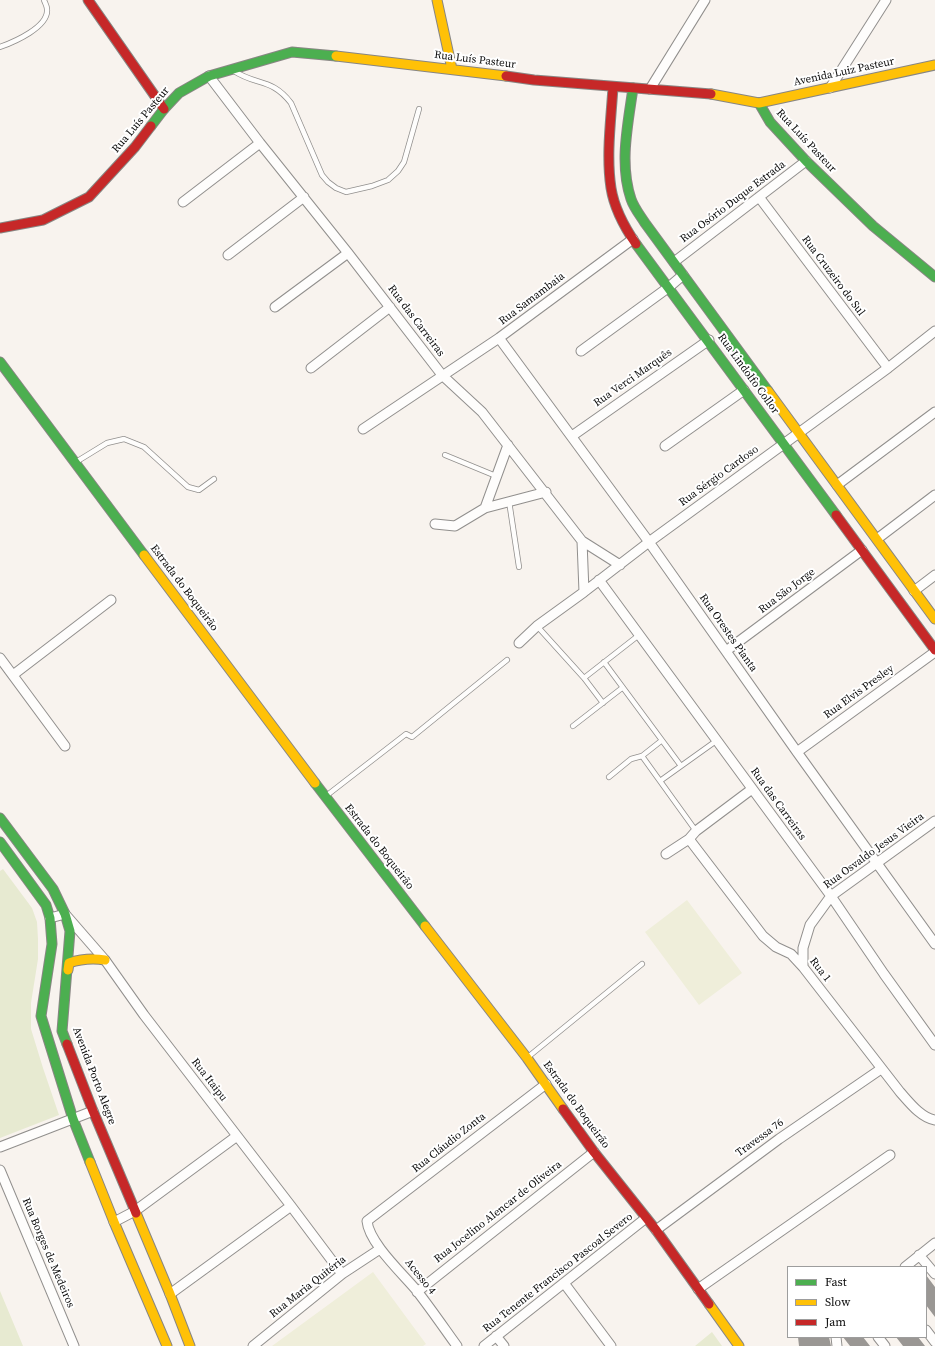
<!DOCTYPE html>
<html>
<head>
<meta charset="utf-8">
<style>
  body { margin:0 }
  #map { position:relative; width:935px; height:1346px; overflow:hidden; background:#f8f3ee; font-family:"Source Serif 4",serif }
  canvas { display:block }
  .legend { position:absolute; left:787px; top:1266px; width:140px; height:72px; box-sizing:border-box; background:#fff; border:1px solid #9d9d9d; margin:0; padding:5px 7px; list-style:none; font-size:12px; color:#0a0a0a }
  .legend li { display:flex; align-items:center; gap:8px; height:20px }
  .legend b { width:20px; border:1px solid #9d9d9d }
</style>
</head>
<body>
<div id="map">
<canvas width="935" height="1346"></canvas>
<ul class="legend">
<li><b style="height:5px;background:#4caf50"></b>Fast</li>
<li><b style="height:5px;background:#ffc107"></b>Slow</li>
<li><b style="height:5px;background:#c62828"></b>Jam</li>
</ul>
</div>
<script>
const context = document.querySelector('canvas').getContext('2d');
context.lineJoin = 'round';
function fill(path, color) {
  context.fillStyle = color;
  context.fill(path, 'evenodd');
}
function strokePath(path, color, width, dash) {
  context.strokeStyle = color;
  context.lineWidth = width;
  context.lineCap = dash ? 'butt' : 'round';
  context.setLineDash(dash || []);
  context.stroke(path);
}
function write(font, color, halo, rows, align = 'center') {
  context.font = font + ' "Source Serif 4",serif';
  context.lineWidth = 4;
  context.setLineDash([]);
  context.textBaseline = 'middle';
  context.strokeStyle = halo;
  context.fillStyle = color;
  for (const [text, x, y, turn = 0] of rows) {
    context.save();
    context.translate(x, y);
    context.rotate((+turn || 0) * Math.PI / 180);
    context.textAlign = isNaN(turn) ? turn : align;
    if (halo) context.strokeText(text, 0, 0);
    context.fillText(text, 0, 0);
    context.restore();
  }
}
const green = new Path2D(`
  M3,869L32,908L37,922L38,939V959L31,1003V1029L43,1068L59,1115L0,1138V871Z
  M0,1291L23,1346H0Z
  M712,1332L722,1346H695Z`);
const pitch = new Path2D(`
  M687,900L742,973L699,1005L645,932Z
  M373,1272L426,1344L423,1346H272Z`);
const building = new Path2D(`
  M926,1275L935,1287V1317L926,1305Z
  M798,1337H829L831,1346H799Z
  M843,1337H863L870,1346H850Z
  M896,1337H918L925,1346H903Z`);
const lane = new Path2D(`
  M0,47C14,42 49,27 47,9C47,6 45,3 44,0
  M234,71C257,86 272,78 291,103L322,175L328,182L336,188L346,192L372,186L388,180L398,171L404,162L419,109
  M445,455L496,476
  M76,462L107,443L124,439L144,447L188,487L199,490L214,479
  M509,501L519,567
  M537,626L584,678L603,703
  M604,662L681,766
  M584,678L639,635
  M573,726L622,688
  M642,756L696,831
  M609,777L631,759L642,756L661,741
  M660,781L716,741
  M326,796L406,734L412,737L507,660
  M528,1057L642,964`);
const street = new Path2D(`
  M209,76L260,143L348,253L442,375L482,412L582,541L620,565
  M830,88L886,0
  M650,89L705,0
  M759,197L888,368
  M183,202L260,143
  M228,255L304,197
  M674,262L806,161
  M275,307L348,253
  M499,338L649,542L797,752L935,944
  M581,351L669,287L683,275
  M311,368L390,307
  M363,429L499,338L633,239
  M572,436L709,340
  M665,446L744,390
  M837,485L935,412
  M485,508L508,445
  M435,524L455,526L485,508L546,492
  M877,539L935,495
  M582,541L584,592
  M599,580L831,896L884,974L935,1045
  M914,591L935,575
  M519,643L537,626L584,592L649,542L888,368L935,331
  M726,651L862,550
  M0,658L65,746
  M13,675L111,600
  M797,752L935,652
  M689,839L763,936L776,947L791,954L803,967L900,1092C909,1102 921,1118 935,1120
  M666,854L689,839L696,831L752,789
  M50,918L65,914L105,960L144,1015L291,1206L342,1274
  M803,967V948L810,925L831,896L935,821
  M0,1147L93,1111
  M0,1170L74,1346
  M114,1222L135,1211L237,1136
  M656,1230L779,1139L881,1069
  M919,1255L935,1274
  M905,1267L935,1243
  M564,1283L611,1346
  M698,1289L890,1155
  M417,1292L594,1152
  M170,1294L291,1206
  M926,1330L935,1342
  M496,1336L504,1346
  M836,1337L837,1346
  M878,1337L885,1346
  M253,1346L342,1274L380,1249
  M457,1346C444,1328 431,1309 417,1291C403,1274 369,1243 367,1221L546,1084
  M484,1346L646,1218`);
const fast = new Path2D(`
  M633,88C628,124 619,164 631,199C634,208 640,215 645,223L768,391
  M759,103L770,122L806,161L873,226L935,277
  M151,126L164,109L179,93L209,76L292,52L336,56
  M636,244L836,515
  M0,362L144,555
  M315,783L425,926
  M0,818L53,889L65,914L70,931L62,1031L67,1044
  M0,842L46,905L50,918L52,944L41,1016L73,1119L90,1162`);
const slow = new Path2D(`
  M437,0L452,69
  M336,56L506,76
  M711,94L759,103L935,65
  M768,391L935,619
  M144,555L315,783
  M425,926L527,1058L563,1109
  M68,970L69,963C81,959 92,958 105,960
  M90,1162L114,1222L167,1346
  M136,1213L170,1294L190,1346
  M709,1304L739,1346`);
const jam = new Path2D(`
  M88,0L164,109
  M506,76L534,80L711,94
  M613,87C611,120 606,155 611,188C614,207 625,228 636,244
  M0,228L43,220L89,197L135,147L151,126
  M836,515L935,650
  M67,1044L93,1111L136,1213
  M563,1109L594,1152L656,1230L709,1304`);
const streetNames = [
  ["Rua Luís Pasteur",475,60,7],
  ["Avenida Luiz Pasteur",844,72,-12],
  ["Rua Luís Pasteur",141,120,-50],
  ["Rua Luís Pasteur",806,141,47],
  ["Rua Osório Duque Estrada",733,202,-37],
  ["Rua Cruzeiro do Sul",833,276,53],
  ["Rua Samambaia",532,299,-37],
  ["Rua das Carreiras",416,321,53],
  ["Rua Lindolfo Collor",748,374,54],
  ["Rua Verci Marquês",633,378,-35],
  ["Rua Sérgio Cardoso",719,476,-36],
  ["Estrada do Boqueirão",184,588,53],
  ["Rua São Jorge",787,591,-37],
  ["Rua Orestes Pianta",728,633,55],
  ["Rua Elvis Presley",859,692,-36],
  ["Rua das Carreiras",778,804,54],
  ["Estrada do Boqueirão",379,847,52],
  ["Rua Osvaldo Jesus Vieira",874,851,-36],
  ["Rua 1",820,970,52],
  ["Avenida Porto Alegre",94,1076,69],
  ["Rua Itaipu",209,1080,52],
  ["Estrada do Boqueirão",576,1105,54],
  ["Travessa 76",760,1138,-36],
  ["Rua Cláudio Zonta",449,1143,-38],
  ["Rua Jocelino Alencar de Oliveira",498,1212,-38],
  ["Rua Borges de Medeiros",48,1253,67],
  ["Rua Tenente Francisco Pascoal Severo",558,1273,-38],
  ["Acesso 4",420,1277,51],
  ["Rua Maria Quitéria",308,1287,-38]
];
fill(green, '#e7ead1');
fill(pitch, '#efeeda');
fill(building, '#9a9794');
strokePath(lane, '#918f8d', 6);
strokePath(street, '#918f8d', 11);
strokePath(fast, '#888683', 11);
strokePath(slow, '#888683', 11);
strokePath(jam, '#888683', 11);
strokePath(lane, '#fefdfc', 4.5);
strokePath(street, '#fefdfc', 9);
strokePath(fast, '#4caf50', 9);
strokePath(slow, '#ffc107', 9);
strokePath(jam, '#c62828', 9);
write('11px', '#0a0a0a', '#fff', streetNames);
</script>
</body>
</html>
